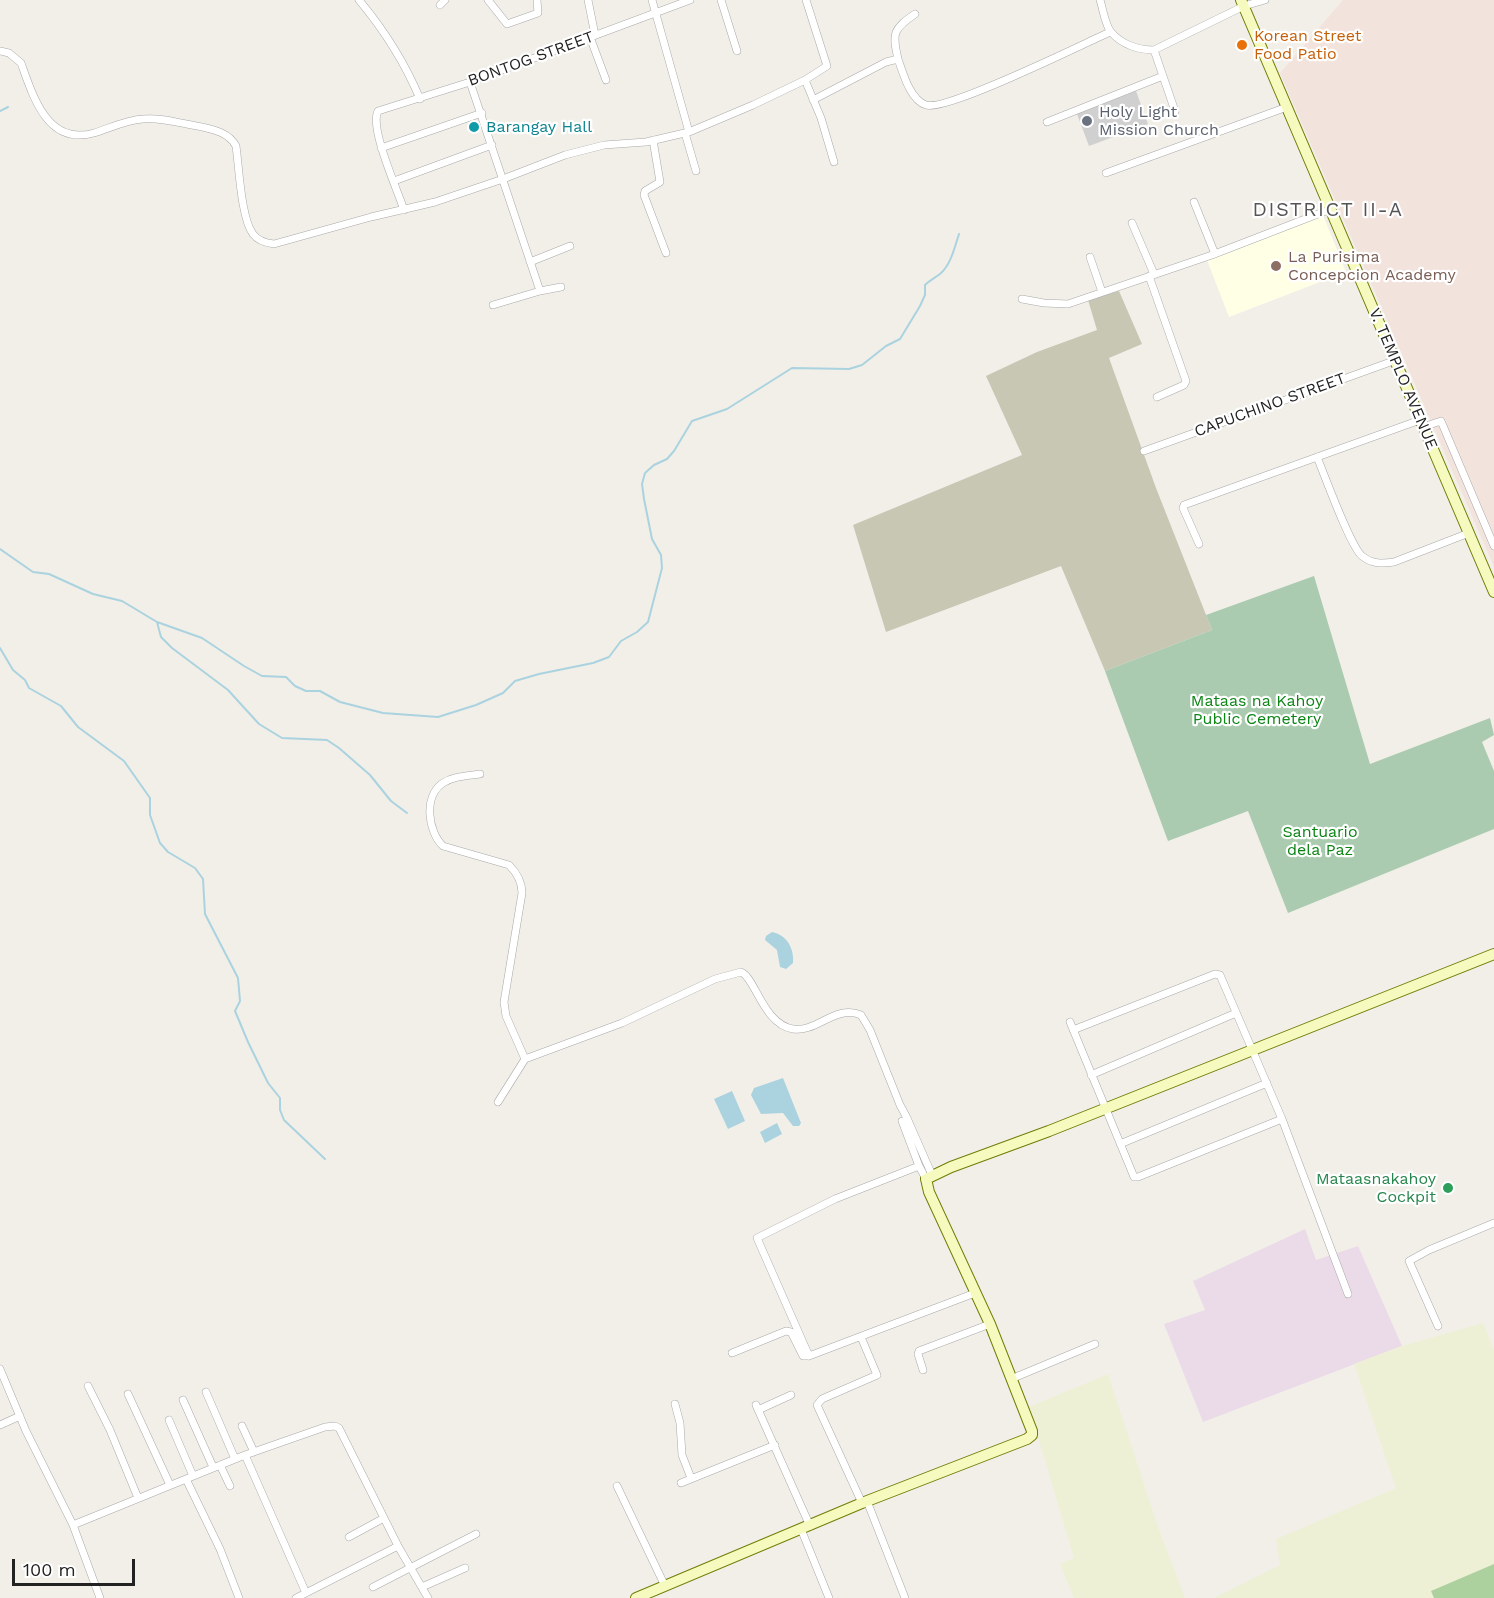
<!DOCTYPE html>
<html>
<head>
<meta charset="utf-8">
<style>
  body { margin:0 }
  #map { position:relative; width:1494px; height:1598px; overflow:hidden; background:#f2efe9; font-family:"Work Sans",sans-serif }
  canvas { display:block }
  .scale { position:absolute; left:12px; top:1559px; width:123px; height:27px; box-sizing:border-box; border:3px solid #222; border-top:0; padding-left:8px; font-size:18px; line-height:21px; white-space:nowrap; color:#222; -webkit-text-stroke:4px #fff; paint-order:stroke }
</style>
</head>
<body>
<div id="map">
<canvas width="1494" height="1598"></canvas>
<div class="scale">100 m</div>
</div>
<script>
const context = document.querySelector('canvas').getContext('2d');
context.lineJoin = 'round';
function fill(path, color) {
  context.fillStyle = color;
  context.fill(path, 'evenodd');
}
function strokePath(path, color, width, dash) {
  context.strokeStyle = color;
  context.lineWidth = width;
  context.lineCap = dash ? 'butt' : 'round';
  context.setLineDash(dash || []);
  context.stroke(path);
}
function write(font, color, halo, rows, align = 'center') {
  context.font = font + ' "Work Sans",sans-serif';
  context.lineWidth = 4.5;
  context.setLineDash([]);
  context.textBaseline = 'middle';
  context.strokeStyle = halo;
  context.fillStyle = color;
  for (const [text, x, y, turn = 0] of rows) {
    context.save();
    context.translate(x, y);
    context.rotate((+turn || 0) * Math.PI / 180);
    context.textAlign = isNaN(turn) ? turn : align;
    if (halo) context.strokeText(text, 0, 0);
    context.fillText(text, 0, 0);
    context.restore();
  }
}
const industrial = new Path2D(`
  M1305,1229L1316,1260L1358,1246L1402,1346L1203,1422L1164,1324L1205,1310L1193,1281Z`);
const education = new Path2D(`
  M1323,215L1346,272L1229,317L1207,260Z`);
const religious = new Path2D(`
  M1136,91L1148,124L1089,146L1077,114Z`);
const military = new Path2D(`
  M1343,0H1494V567L1280,73Z`);
const construction = new Path2D(`
  M1119,291L1142,344L1109,358L1156,488L1212,630L1105,671L1061,566L886,632L853,525L1022,455L986,376L1037,352L1097,330L1088,300Z`);
const farmland = new Path2D(`
  M1483,1323L1494,1350V1564L1432,1591L1434,1598H1214L1280,1565L1276,1539L1396,1488L1354,1364L1402,1346Z
  M1108,1374L1158,1527L1185,1598H1074L1060,1564L1074,1558L1029,1407Z`);
const forest = new Path2D(`
  M1494,1564V1598H1434L1431,1591Z`);
const cemetery = new Path2D(`
  M1314,576L1370,764L1490,718L1494,735L1482,742L1494,771V829L1288,913L1248,811L1168,841L1105,671L1212,630L1206,615Z`);
const water = new Path2D(`
  M772,932C787,935 794,948 793,963L786,969L780,967L777,950L765,940L766,936Z
  M783,1078L801,1123L799,1126H793L783,1113L761,1114L751,1095L754,1088Z
  M732,1091L745,1121L728,1129L714,1099Z
  M777,1123L782,1134L765,1143L760,1132Z`);
const stream = new Path2D(`
  M0,111L8,107
  M0,549L33,572L49,574L93,594L122,601L157,622L161,637L172,648L228,690L259,724L282,738L327,740L339,748L370,775L391,801L407,813
  M157,622L202,638L244,666L262,676L286,677L295,686L306,691H320L340,702L383,713L438,717L476,705L503,693L515,681L539,674L593,663L609,657L621,641L637,632L648,622L662,568L661,555L652,539L644,499L642,484L645,473L654,465L667,459L674,451L692,421L727,409L792,368L849,369L862,365L886,346L900,339L920,306L925,295V285C930,280 935,278 940,274C951,265 955,246 959,234
  M0,648L13,670L25,680L29,688L61,706L78,727L124,761L150,798V815L160,843L168,852L195,868L203,879L205,914L238,978L240,1001L235,1011L248,1042L268,1083L280,1098V1110L284,1120L325,1159`);
const street = new Path2D(`
  M359,0C384,30 405,63 420,99
  M488,0L507,24L538,13L537,0
  M588,0L595,35
  M652,0L689,132
  M721,0L737,51
  M1100,0C1103,9 1105,25 1111,32C1122,45 1139,50 1154,50L1244,6L1265,0
  M440,5L445,0
  M590,37L606,80
  M1154,50L1175,111
  M0,51L9,53L21,63C33,96 47,146 94,133C110,128 126,120 143,119C161,117 183,124 202,127C215,130 229,133 236,146C239,167 241,218 253,234C258,241 266,243 274,244L371,217L435,202L503,179L565,155L604,145L646,142L689,132L753,105L805,80L827,66L806,0
  M898,59C892,33 893,29 915,14
  M805,80L821,118L834,162
  M470,82L540,291L561,287
  M813,100L886,62L898,59C903,73 910,100 926,105C946,112 1083,44 1110,32
  M1047,122L1163,76
  M685,133L696,171
  M653,140L660,182L645,191L644,195L666,253
  M381,148L482,113
  M1106,173L1287,107
  M394,181L492,145
  M1194,202L1215,254
  M404,210C398,191 369,128 378,111L470,82L690,0
  M1132,223L1154,274
  M1090,257L1102,292
  M530,262L570,246
  M1149,276L1186,381L1184,385L1157,397
  M1022,299L1044,303L1068,304L1212,255L1331,209
  M493,305L540,291
  M1423,427L1441,421L1494,546
  M1144,451L1396,360
  M1317,457C1325,476 1350,546 1362,556C1372,564 1382,564 1394,562L1469,533
  M1199,544L1183,508L1184,505L1420,420
  M480,774C467,776 454,776 443,783C423,796 428,832 443,846L509,865C517,873 522,881 522,893L504,1002L506,1016L525,1059
  M1070,1022L1134,1177H1138L1282,1119
  M1073,1030L1215,974L1220,975L1282,1119L1348,1294
  M1091,1075L1236,1013
  M498,1102L525,1059L622,1023L715,979L741,972C755,977 763,1024 793,1029C816,1033 836,1004 861,1015L870,1030L900,1105L906,1116
  M907,1118L932,1175
  M902,1121L919,1166L926,1179
  M1120,1144L1267,1083
  M1438,1326L1409,1261L1429,1250L1494,1223
  M861,1337L877,1375L822,1399L817,1405L862,1503
  M732,1353L786,1331L791,1332L803,1356H809L975,1293
  M809,1356L757,1238L835,1199L919,1166
  M0,1369L26,1431L73,1525L100,1598
  M923,1370L918,1354L919,1351L990,1324
  M1011,1379L1095,1344
  M88,1386L110,1430L138,1498
  M206,1392L235,1459
  M128,1394L170,1485
  M183,1400L213,1467
  M675,1404L680,1423L682,1455L691,1478
  M756,1405L810,1526
  M758,1410L791,1395
  M169,1420L193,1476
  M0,1425L20,1416
  M242,1426L254,1452
  M245,1455L306,1593
  M220,1465L230,1486
  M186,1479L220,1549L239,1598
  M681,1483L775,1445
  M617,1486L665,1586
  M867,1501L905,1598
  M73,1525L245,1455L325,1427L335,1426L339,1428L398,1546L428,1598
  M801,1529L829,1598
  M349,1537L384,1518
  M373,1587L476,1534
  M422,1587L465,1568
  M296,1598L398,1546`);
const secondary = new Path2D(`
  M1241,0L1494,592
  M636,1598L862,1503L1027,1439L1032,1435V1431L990,1324L929,1192L926,1179L951,1167L1049,1131L1494,954`);
const markers = [
  [1242,45,6,"#e8710a"],
  [1087,121,6,"#6b7280"],
  [474,127,6,"#0f9aa8"],
  [1276,266,6,"#8d6e63"],
  [1448,1188,6,"#2e9e5b"]
];
const foodNames = [
  ["Korean Street",1254,36],
  ["Food Patio",1254,54]
];
const streetNames = [
  ["BONTOG STREET",531,59,-20],
  ["V. TEMPLO AVENUE",1403,379,67],
  ["CAPUCHINO STREET",1270,405,-20]
];
const worshipNames = [
  ["Holy Light",1099,112],
  ["Mission Church",1099,130]
];
const cultureNames = [
  ["Barangay Hall",486,127]
];
const educationNames = [
  ["La Purisima",1288,257],
  ["Concepcion Academy",1288,275]
];
const parkNames = [
  ["Mataas na Kahoy",1257,701],
  ["Public Cemetery",1257,719],
  ["Santuario",1320,832],
  ["dela Paz",1320,850]
];
const leisureNames = [
  ["Mataasnakahoy",1436,1179],
  ["Cockpit",1436,1197]
];
const quarterNames = [
  ["DISTRICT II-A",1328,210]
];
fill(industrial, '#ebdbe8');
fill(education, '#ffffe5');
fill(religious, '#d0d0d0');
fill(military, '#f3e3dd');
fill(construction, '#c7c7b4');
fill(farmland, '#eef0d5');
fill(forest, '#add19e');
fill(cemetery, '#aacbaf');
fill(water, '#aad3df');
strokePath(stream, '#aad3df', 2);
strokePath(street, '#a9a9a9', 8);
strokePath(secondary, '#707d05', 12);
strokePath(street, '#fff', 7);
strokePath(secondary, '#f7fabf', 10);
for (const [x, y, r, color] of markers) {
  const dot = new Path2D();
  dot.arc(x, y, r, 0, 2 * Math.PI);
  context.fillStyle = color;
  context.fill(dot);
  strokePath(dot, '#fff', 2);
}
write('16px', '#c56008', '#fff', foodNames, 'left');
write('16px', '#222', '#fff', streetNames);
write('16px', '#5b616d', '#fff', worshipNames, 'left');
write('16px', '#0d838f', '#fff', cultureNames, 'left');
write('16px', '#785e54', '#fff', educationNames, 'left');
write('16px', '#0c8416', '#fff', parkNames);
write('16px', '#27864d', '#fff', leisureNames, 'right');
context.letterSpacing = '1.5px';
write('20px', '#555', '#fff', quarterNames);
context.letterSpacing = '0px';
</script>
</body>
</html>
